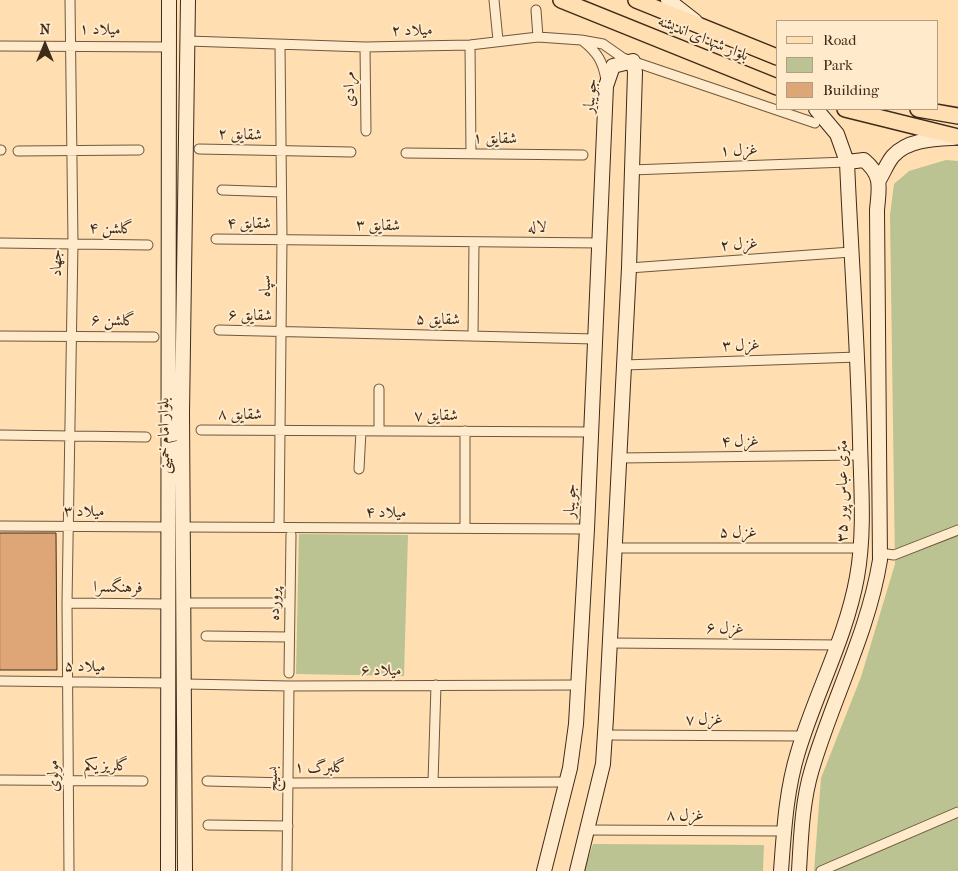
<!DOCTYPE html>
<html>
<head>
<meta charset="utf-8">
<style>
  body { margin:0 }
  #map { position:relative; width:958px; height:871px; overflow:hidden; background:#ffdfb1; font-family:"IM FELL French Canon",serif }
  canvas { display:block }
  .legend { position:absolute; left:776px; top:20px; width:162px; height:90px; box-sizing:border-box; background:#ffeacc; border:1px solid #b29e84; margin:0; padding:6px 9px; list-style:none; font-size:15px; color:#3f2b19 }
  .legend li { display:flex; align-items:center; gap:10px; height:25px }
  .legend b { width:25px; border:1px solid #b29e84 }
  .north { position:absolute; left:20px; top:20px; width:50px; height:50px; -webkit-text-stroke:4px #ffeacc; paint-order:stroke; rotate:0deg; font-size:14px; font-weight:700; line-height:20px; text-align:center; color:#3f2b19 }
  .north::after { content:''; display:block; margin:auto; width:18px; height:22px; background:#3f2b19; clip-path:polygon(50% 0,100% 100%,50% 72%,0 100%) }
</style>
</head>
<body>
<div id="map">
<canvas width="958" height="871"></canvas>
<ul class="legend">
<li><b style="height:6px;background:#ffdfb1"></b>Road</li>
<li><b style="height:14px;background:#bac391"></b>Park</li>
<li><b style="height:14px;background:#dea576"></b>Building</li>
</ul>
<div class="north">N</div>
</div>
<script>
const context = document.querySelector('canvas').getContext('2d');
context.lineJoin = 'round';
function fill(path, color) {
  context.fillStyle = color;
  context.fill(path, 'evenodd');
}
function strokePath(path, color, width, dash) {
  context.strokeStyle = color;
  context.lineWidth = width;
  context.lineCap = dash ? 'butt' : 'round';
  context.setLineDash(dash || []);
  context.stroke(path);
}
function write(font, color, halo, rows, align = 'center') {
  context.font = font + ' "IM FELL French Canon",Amiri,serif';
  context.lineWidth = 4;
  context.setLineDash([]);
  context.textBaseline = 'middle';
  context.strokeStyle = halo;
  context.fillStyle = color;
  for (const [text, x, y, turn = 0] of rows) {
    context.save();
    context.translate(x, y);
    context.rotate((+turn || 0) * Math.PI / 180);
    context.textAlign = isNaN(turn) ? turn : align;
    if (halo) context.strokeText(text, 0, 0);
    context.fillText(text, 0, 0);
    context.restore();
  }
}
const green = new Path2D(`
  M946,160L958,161V871H814L821,778L861,677L895,564L890,215L894,184L909,171Z
  M299,534L408,535L404,676L296,674Z
  M593,844L764,845L763,871H584Z`);
const building = new Path2D(`
  M0,533H56L57,670H0Z`);
const street = new Path2D(`
  M494,0L498,40
  M536,10L538,37
  M188,41L365,47L470,45L538,37L581,40L603,44L623,58L815,123
  M583,41C598,53 603,62 606,80
  M470,45L471,153
  M0,46L169,47
  M365,47L366,131
  M199,149L351,152
  M0,150H1
  M18,151L139,150
  M406,153L583,155
  M631,170L847,162
  M222,190L281,192
  M216,239L600,243
  M0,243L148,245
  M629,268L851,252
  M219,330L595,339
  M0,336L154,337
  M473,336L474,243
  M624,365L858,357
  M379,389V431
  M201,430L591,432
  M0,435L146,437
  M620,458L861,455
  M359,469L361,431
  M0,526L168,527
  M185,527L587,529
  M279,527L282,239L280,45
  M465,528V431
  M616,548H861
  M880,553L894,555L958,530
  M67,603L168,604
  M185,603H290
  M206,636L289,637
  M610,643L839,645
  M289,673L291,535
  M0,681L169,683
  M185,684L289,686L578,685
  M605,735L803,736
  M0,780L143,781
  M207,781L288,783L567,782
  M433,782L436,685
  M208,825L288,826
  M587,830L783,831
  M69,871L67,603L73,243L70,0
  M287,871L289,686
  M821,871L958,812`);
const secondary = new Path2D(`
  M668,0L695,21
  M879,180C884,172 887,163 893,156C907,140 933,139 953,138
  M168,871L169,0
  M185,871L182,413L188,0
  M544,871L570,768L576,724L587,529L606,86L613,66L633,61L635,72L629,268L606,718L603,764L577,871
  M781,871C784,831 786,791 798,752C816,692 846,638 857,577C865,532 861,486 860,441C858,348 851,255 847,162L837,134L816,109
  M799,871C801,837 802,802 812,769C833,698 868,633 880,560L877,210C879,187 883,176 864,160L847,162`);
const primary = new Path2D(`
  M561,0L777,87
  M636,0L777,57
  M845,109L958,137
  M918,109L958,116`);
const streetNames = [
  ["میلاد ۱",100,30,1],
  ["میلاد ۲",412,31,-1],
  ["بلوار شهدای اندیشه",703,39,22],
  ["مرادی",350,89,-91],
  ["جویبار",591,96,-84],
  ["شقایق ۲",240,135,2],
  ["شقایق ۱",495,139,1],
  ["غزل ۱",739,151,-2],
  ["شقایق ۴",249,224],
  ["شقایق ۳",378,226,1],
  ["لاله",537,228],
  ["گلشن ۴",111,229,1],
  ["غزل ۲",739,245,-4],
  ["جهاد",57,263,-90],
  ["سپاه",266,286,-89],
  ["شقایق ۶",250,316,1],
  ["شقایق ۵",438,320,1],
  ["گلشن ۶",113,321,1],
  ["غزل ۳",741,346,-2],
  ["شقایق ۸",240,415],
  ["شقایق ۷",436,416],
  ["بلوار امام خمینی",165,436,-91],
  ["غزل ۴",740,442,-1],
  ["۳۵ متری عباس پور",843,491,-90],
  ["جویبار",571,501,-87],
  ["میلاد ۳",84,512],
  ["میلاد ۴",386,513],
  ["غزل ۵",738,533],
  ["فرهنگسرا",118,588,1],
  ["پرورده",275,604,-89],
  ["غزل ۶",725,629,1],
  ["میلاد ۵",85,667,1],
  ["میلاد ۶",381,671],
  ["غزل ۷",704,720],
  ["گلریز یکم",106,766,1],
  ["گلبرگ ۱",320,768],
  ["مولوی",54,776,-91],
  ["بسیج",273,779,-90],
  ["غزل ۸",685,816]
];
fill(green, '#bac391');
fill(building, '#dea576');
strokePath(building, '#3f2b19', 1);
strokePath(street, '#6f583f', 11);
strokePath(secondary, '#3f2b19', 16);
strokePath(primary, '#3f2b19', 18);
strokePath(street, '#ffeacc', 9);
strokePath(secondary, '#ffeacc', 14);
strokePath(primary, '#ffdfb1', 15);
write('16px', '#3f2b19', '#ffeacc', streetNames);
</script>
</body>
</html>
